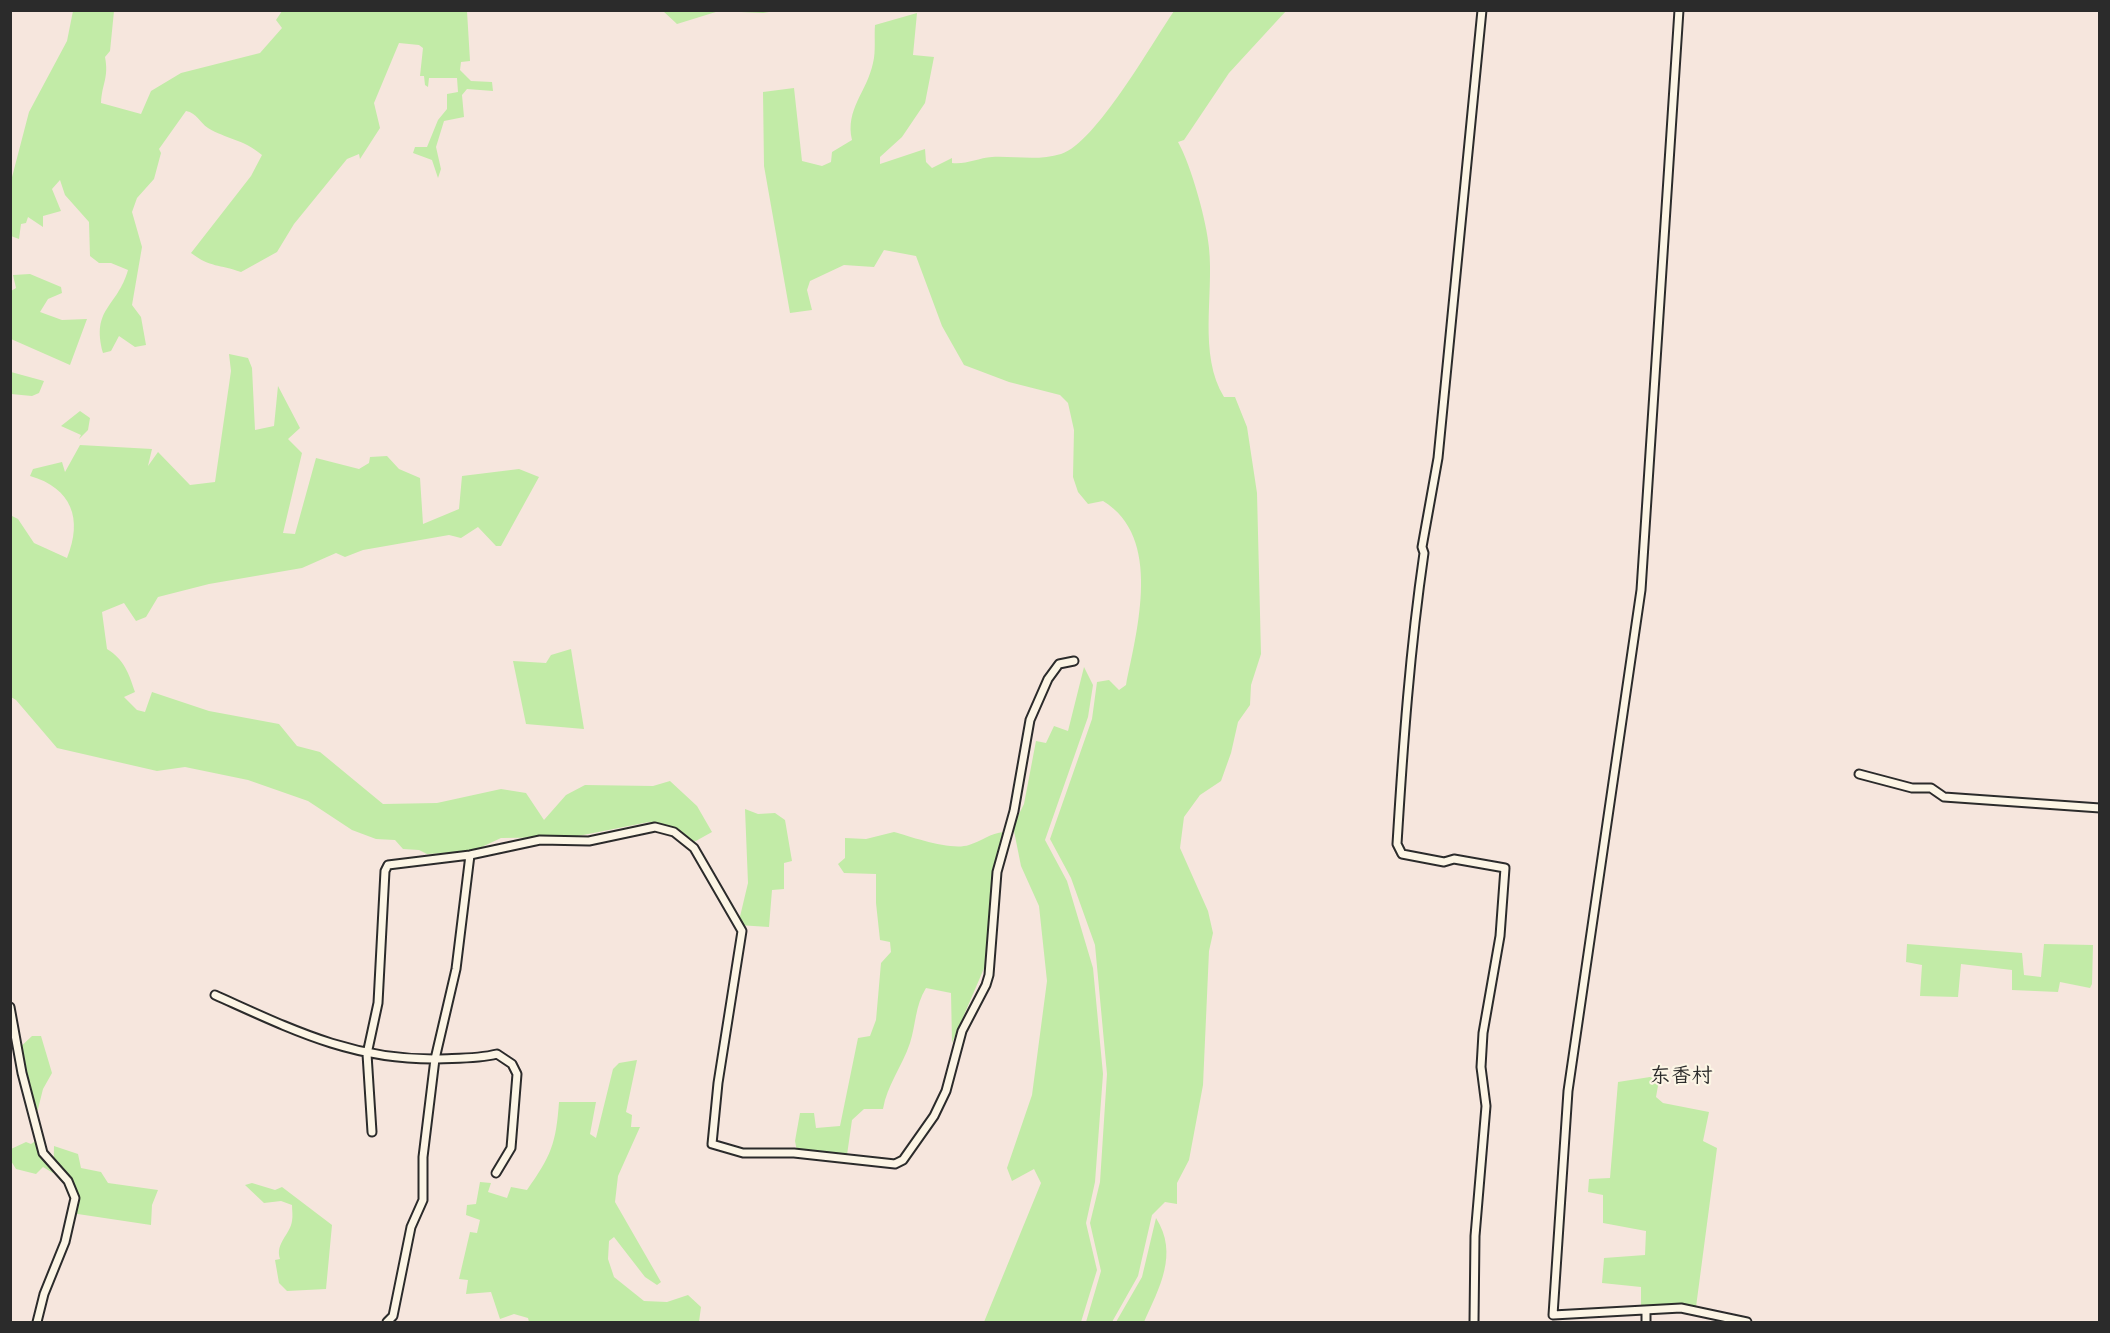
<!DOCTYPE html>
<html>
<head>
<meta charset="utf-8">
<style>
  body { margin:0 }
  #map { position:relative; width:2110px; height:1333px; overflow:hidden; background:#f6e6dd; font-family:"Architects Daughter",sans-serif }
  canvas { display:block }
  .frame { position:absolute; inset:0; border:12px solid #2b2b2b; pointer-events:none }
</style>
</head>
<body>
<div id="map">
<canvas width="2110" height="1333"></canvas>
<div class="frame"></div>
</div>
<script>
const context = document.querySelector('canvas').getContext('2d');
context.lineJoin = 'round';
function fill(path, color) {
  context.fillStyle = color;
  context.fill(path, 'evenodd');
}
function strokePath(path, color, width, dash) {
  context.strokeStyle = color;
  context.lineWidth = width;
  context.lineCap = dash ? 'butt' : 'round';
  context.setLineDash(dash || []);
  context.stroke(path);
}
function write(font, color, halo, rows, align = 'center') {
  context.font = font + ' "Architects Daughter","LXGW WenKai TC",sans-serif';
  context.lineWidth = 4.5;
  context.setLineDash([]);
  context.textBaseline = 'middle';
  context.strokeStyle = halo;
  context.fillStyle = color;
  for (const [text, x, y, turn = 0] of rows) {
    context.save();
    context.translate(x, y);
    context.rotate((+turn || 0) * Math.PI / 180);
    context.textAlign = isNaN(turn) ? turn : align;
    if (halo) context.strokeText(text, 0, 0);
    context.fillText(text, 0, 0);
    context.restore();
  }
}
const green = new Path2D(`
  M73,11H114L110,51L105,57C109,78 102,83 101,103L141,114L151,91L181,73L260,53L282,28L276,20L282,11H467L470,61L461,62L460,70L471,81L492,82L493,91L467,89L462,95L464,117L444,121L436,147L441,169L438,178L432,160L413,153L415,147H427L438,120L447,109V94L458,92L457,78H429L428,87L425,85L424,76H420L423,48L419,45L399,43L374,103L380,128L360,159L359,154L347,159L294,224L277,252L241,272C219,264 211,268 191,253L251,176L262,155C243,139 226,139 208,128C199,122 197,113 186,111L159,149L161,153L154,179L137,198L132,212L142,247L132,305L141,317L146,345L135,347L119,336L111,351L103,353C91,308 117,308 128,270L111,263H99L90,256L89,222L65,195L60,180L52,189L61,211L43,216V227L28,217L26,223L21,224L19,239L11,236V181L29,112L67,41Z
  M663,11H775L763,13L719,11L677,24Z
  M1174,11H1286L1229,73L1184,140L1178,142C1191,165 1207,222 1209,248C1214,296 1198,354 1224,397H1235L1247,427L1257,493L1261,654L1251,685L1250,705L1238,722L1231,753L1221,781L1200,795L1184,817L1180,848L1208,911L1213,933L1209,951L1203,1085L1189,1160L1177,1183V1204L1165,1202L1152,1215L1138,1276L1112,1322H1086L1101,1271L1090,1223L1100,1182L1107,1074L1095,945L1071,878L1050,839L1092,719L1097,682L1109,680L1119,690L1126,685C1137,630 1163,537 1103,501L1088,504L1078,492L1073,477L1074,430L1068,403L1060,395L1009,382L964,365L942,326L916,256L884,250L874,267L844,265L810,281L807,290L812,310L790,313L764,166L763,92L794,88L802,161L822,166L831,162L832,152L852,140C845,109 867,92 873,63C876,51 874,37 875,25L917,13L913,55L934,57L925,103L902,137L880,157V164L925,149L926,162L932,168L952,158V163C965,165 978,158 992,157C1015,156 1039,161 1061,154C1095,144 1152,43 1174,11Z
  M30,274L61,287L62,293L48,299L40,312L62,320L87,319L70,365L11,339V291L16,288L13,275Z
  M229,354L248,358L252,368L255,430L274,426L278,386L300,428L288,439L302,453L283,533L295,534L316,458L359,469L369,463L370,457L387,456L399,469L420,478L423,524L459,509L462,476L519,469L539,477L501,546H496L478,527L461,538L449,535L363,550L345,557L336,553L302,568L209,584L158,597L146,617L136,621L124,603L102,612L107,649C124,659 129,674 135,692L124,697L137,710L145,712L152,692L209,711L279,724L297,746L320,752L383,804L437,803L501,789L526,793L544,820L566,795L585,785L653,786L670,781L697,806L712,832L694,842L663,824L649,822L573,837L501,838L471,852L427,854L419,850L403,849L395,840L376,839L352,830L308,801L248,780L185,767L157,771L57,748L16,700L11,697L10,515L18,519L34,543L67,558C83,519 72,488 30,476L33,469L62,462L65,472L80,445L152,449L148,466L158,452L190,485L215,482L231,371Z
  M11,372L44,381L39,393L32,396L11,394Z
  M80,411L90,418L88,430L79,439L81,435L61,426Z
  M571,649L584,729L526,724L513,661L546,663L551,655Z
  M1084,667L1093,685L1088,717L1045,840L1067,881L1093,968L1103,1074L1095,1182L1086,1223L1097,1270L1081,1322H984L1041,1183L1034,1169L1012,1181L1007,1168L1032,1095L1047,981L1039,906L1021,866L1013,826L1024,804L1036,741L1046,743L1054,726L1068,731Z
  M745,809L758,814L775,813L785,820L792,861L784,863V889L772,890L769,927L738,925L748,883Z
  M894,832C912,837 951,851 969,845C982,841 990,833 1004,832L993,868L988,959L952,1043L951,993L926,988C915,1006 916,1024 910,1043C902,1067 887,1085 883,1109H864L852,1120L847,1155L797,1151L795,1141L800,1113H814L816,1128L840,1126L858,1038L870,1036L876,1020L881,963L891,952L890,942L880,940L876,903V874L844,873L838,864L845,858V838L866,839Z
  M1907,944L2022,953L2024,975L2041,977L2044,944L2093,945L2092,984L2090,988L2060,982L2058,992L2012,990V970L1961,964L1958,997L1920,996L1922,965L1906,962Z
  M32,1036H41L52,1073L43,1089L37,1113L34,1112L16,1051Z
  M637,1060L626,1112L632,1115L631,1127H640L618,1176L615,1202L661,1282L657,1285L645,1277L614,1237L609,1241L608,1259L614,1277L644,1301L667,1302L688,1295L701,1307L699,1322H529L528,1318L514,1314L500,1319L491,1292L466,1294L468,1280L459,1279L470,1232L477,1233L480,1220L466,1215L467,1205L476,1204L480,1182L491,1183L488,1192L507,1198L511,1187L527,1190C551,1156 556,1144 559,1102H596L590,1134L596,1138L613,1069L619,1063Z
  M1650,1077L1659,1080L1656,1097L1663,1103L1709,1112L1703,1141L1717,1148L1696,1307L1641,1310V1287L1602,1283L1604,1258L1645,1255L1646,1231L1603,1223V1195L1588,1192L1589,1179L1610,1178L1618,1082Z
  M37,1140L40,1154L55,1169L53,1173L43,1167L36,1174L16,1169L11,1161V1149L26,1142L31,1144Z
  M54,1146L78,1154L81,1168L101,1172L108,1183L158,1190L152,1205L151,1225L71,1213C80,1188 66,1184 56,1165C53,1160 54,1152 54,1146Z
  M252,1183L275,1190L282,1187L332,1225L326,1289L287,1291L279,1283L275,1260L280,1259C275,1243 290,1235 292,1221C293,1216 292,1210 292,1205L281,1201L264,1203L245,1185Z
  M1156,1218C1179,1254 1159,1288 1144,1322H1116L1142,1277Z`);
const street = new Path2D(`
  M1679,10L1641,590L1568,1091L1553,1315L1681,1308L1747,1322
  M1859,774L1912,788H1931L1944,797L2100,808
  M215,995C291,1029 351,1060 437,1059C458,1058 477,1059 497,1054L512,1064L517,1074L511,1148L496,1173
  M10,1007L22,1073L43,1153L68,1181L75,1198L65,1242L44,1294L37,1322
  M372,1132L367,1054L378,1003L385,871L388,865L470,855L540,840L589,841L655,827L674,832L694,848L742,931L718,1083L712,1144L743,1153H794L895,1164L903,1160L934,1116L946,1091L962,1031L986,985L989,975L997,872L1014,811L1030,720L1048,679L1059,664L1074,661
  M387,1322L393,1316L411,1227L423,1200V1157L435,1059L456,969L470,855
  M1474,1322L1475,1236L1486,1106L1481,1067L1483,1033L1500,936L1505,868L1454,859L1444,862L1402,854L1397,844C1403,746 1410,649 1424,553L1422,547L1438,458L1482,10
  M1646,1322V1310`);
const quarterNames = [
  ["东香村",1681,1078]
];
fill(green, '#c2eba7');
strokePath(street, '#2b2b2b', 11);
strokePath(street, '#fcf5e5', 7);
write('21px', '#2b2b2b', '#fcf5e5', quarterNames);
</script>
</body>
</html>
